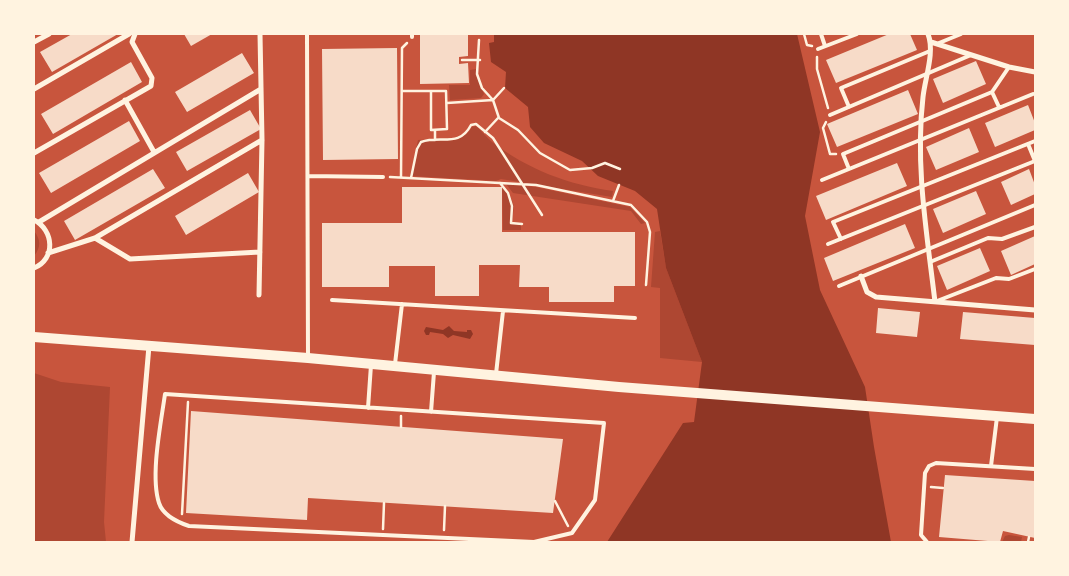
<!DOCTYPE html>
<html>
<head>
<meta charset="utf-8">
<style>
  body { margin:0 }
  #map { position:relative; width:1069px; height:576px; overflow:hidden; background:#c8553d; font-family:"Public Sans",sans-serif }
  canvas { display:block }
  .frame { position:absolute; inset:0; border:35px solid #fff3e0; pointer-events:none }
</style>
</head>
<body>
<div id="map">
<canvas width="1069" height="576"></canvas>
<div class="frame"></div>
</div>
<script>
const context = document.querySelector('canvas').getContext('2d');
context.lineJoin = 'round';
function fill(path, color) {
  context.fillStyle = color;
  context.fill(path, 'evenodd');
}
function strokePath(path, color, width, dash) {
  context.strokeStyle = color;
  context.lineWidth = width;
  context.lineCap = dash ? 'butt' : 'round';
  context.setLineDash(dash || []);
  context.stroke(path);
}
const green = new Path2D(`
  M476,69V75L484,94L481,98L450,100L449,85H470V70Z
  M476,126C482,131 486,137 492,142C527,169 569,185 613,191L612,197L501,179L496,181L410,176L418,140C438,138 459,148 472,127Z
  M502,184L509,193L514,206L512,222L521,223V230H503Z
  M506,184L536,187L630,207L645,223L641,224L631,211L513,193Z
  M34,231C41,240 41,247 34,256Z
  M660,231L666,268L702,362L660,358V288L651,287L655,232Z
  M34,373L61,382L110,387L104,522L106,542H34Z
  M1009,535L1022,537L1021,542H1002L1005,536Z`);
const water = new Path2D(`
  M494,34H797L820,132L805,216L820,290L865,387L874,447L891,542H607L683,423L694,422L702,362L666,268L657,209L635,191L598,176L582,161L544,143L530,127L528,107L505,88L506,72L491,62L489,43L494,42Z
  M449,326L454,331L467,332V330H471L473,334L470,339L453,335L448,338L443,334L430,332L429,335H426L424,331L426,327L443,330Z`);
const building = new Path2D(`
  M72,34H118L52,72L40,52Z
  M184,34H212L191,46Z
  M420,34H468V56L459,57V64L468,63L469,83L420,84Z
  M889,34H910L917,50L836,83L826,60Z
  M397,48L398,159L323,160L322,49Z
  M242,53L254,73L187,112L175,92Z
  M976,61L986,84L943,103L933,79Z
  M131,62L142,82L53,134L41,114Z
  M908,90L918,114L837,147L827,124Z
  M1028,105L1035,123V130L995,147L985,123Z
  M250,110L261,129L187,171L176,152Z
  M129,121L140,141L51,193L39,173Z
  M969,128L979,152L936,170L926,147Z
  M897,163L907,186L826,220L816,196Z
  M153,169L165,188L75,240L64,221Z
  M1029,169L1035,185V194L1011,205L1001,182Z
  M248,173L259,192L186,235L175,216Z
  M402,187H502V232H635V286H614V302H549V287H519L520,265H479V296H435V266H389V287H322V223H402Z
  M976,191L986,214L943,233L933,209Z
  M905,224L915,248L833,281L824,258Z
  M1035,236V264L1011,275L1001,251Z
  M980,248L990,271L947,290L937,266Z
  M878,308L920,312L917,337L876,333Z
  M963,312L1035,318V345L960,339Z
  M191,411L563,439L553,513L308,498L307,520L186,513Z
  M945,475L1035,481V538L1003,531L1000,542L939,537Z`);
const path = new Path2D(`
  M804,34L807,45L812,46
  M479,40L477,74L482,88L493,100L499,118L518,130L540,153L570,170L592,168L605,163L620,169
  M817,57V69L828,108
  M462,60H480
  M402,91H446L447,129L431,130V91
  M447,103L493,100L504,88
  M826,122L823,128L830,154H836
  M485,132L498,118
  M435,140V130
  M390,177L536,185L631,205L647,222L650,232L646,285
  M401,177L402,48L407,43
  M411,178L417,149L421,142C441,135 459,148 471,125L476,124L493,138L542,215
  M500,183L508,193L512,206L511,223L522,224
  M613,201L619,185
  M401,427V416
  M931,487L943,488
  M555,501L568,526
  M182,514L188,402
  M383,529L384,503
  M444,530L445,506
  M1028,542L1029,537`);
const service = new Path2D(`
  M307,34L308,356
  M821,34L825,46
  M412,37V34
  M939,43L961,34
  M818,49L857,34
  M992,92L999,107
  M849,107L841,88L930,51
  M830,115L971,55
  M849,169L843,154L992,92L1009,67
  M308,176L383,177
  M822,180L1033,94
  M841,239L833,222L1035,141
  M828,244L1035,161L1028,144
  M930,262L988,238L1002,239L1035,227
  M839,286L1035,205
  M332,300L635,318
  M937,301L996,278L1009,279L1035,269
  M395,364L402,304
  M496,374L503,311
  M368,408L371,365
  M431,412L434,372
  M991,466L997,417
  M534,542L189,526C177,522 163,515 159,503C150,476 161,423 165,394L604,423L595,500L572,533L534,542
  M927,542L921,535L925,473L929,466L936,463L1035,469`);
const minor = new Path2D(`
  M928,34C935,52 925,78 923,97C915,166 927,234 935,302
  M34,42L49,34
  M931,42L1009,67L1035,72
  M34,89L129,34
  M125,100L154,152
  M34,153L151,86L152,78L132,42L135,34
  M34,220C54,230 56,259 34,268
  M39,222L261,89
  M95,238L130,259L260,252
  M48,253L95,238L262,140
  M861,276L867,292L876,297L1035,310
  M259,295L262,140L260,34
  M132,542L149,346`);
const secondary = new Path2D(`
  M34,337L308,358L619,387L1035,419`);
fill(green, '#ae4732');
fill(water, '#8f3625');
fill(building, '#f7dbc8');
strokePath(path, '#fff3e0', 2.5);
strokePath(service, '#fff3e0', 4);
strokePath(minor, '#fff3e0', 5);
strokePath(secondary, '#fff3e0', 10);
</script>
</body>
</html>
